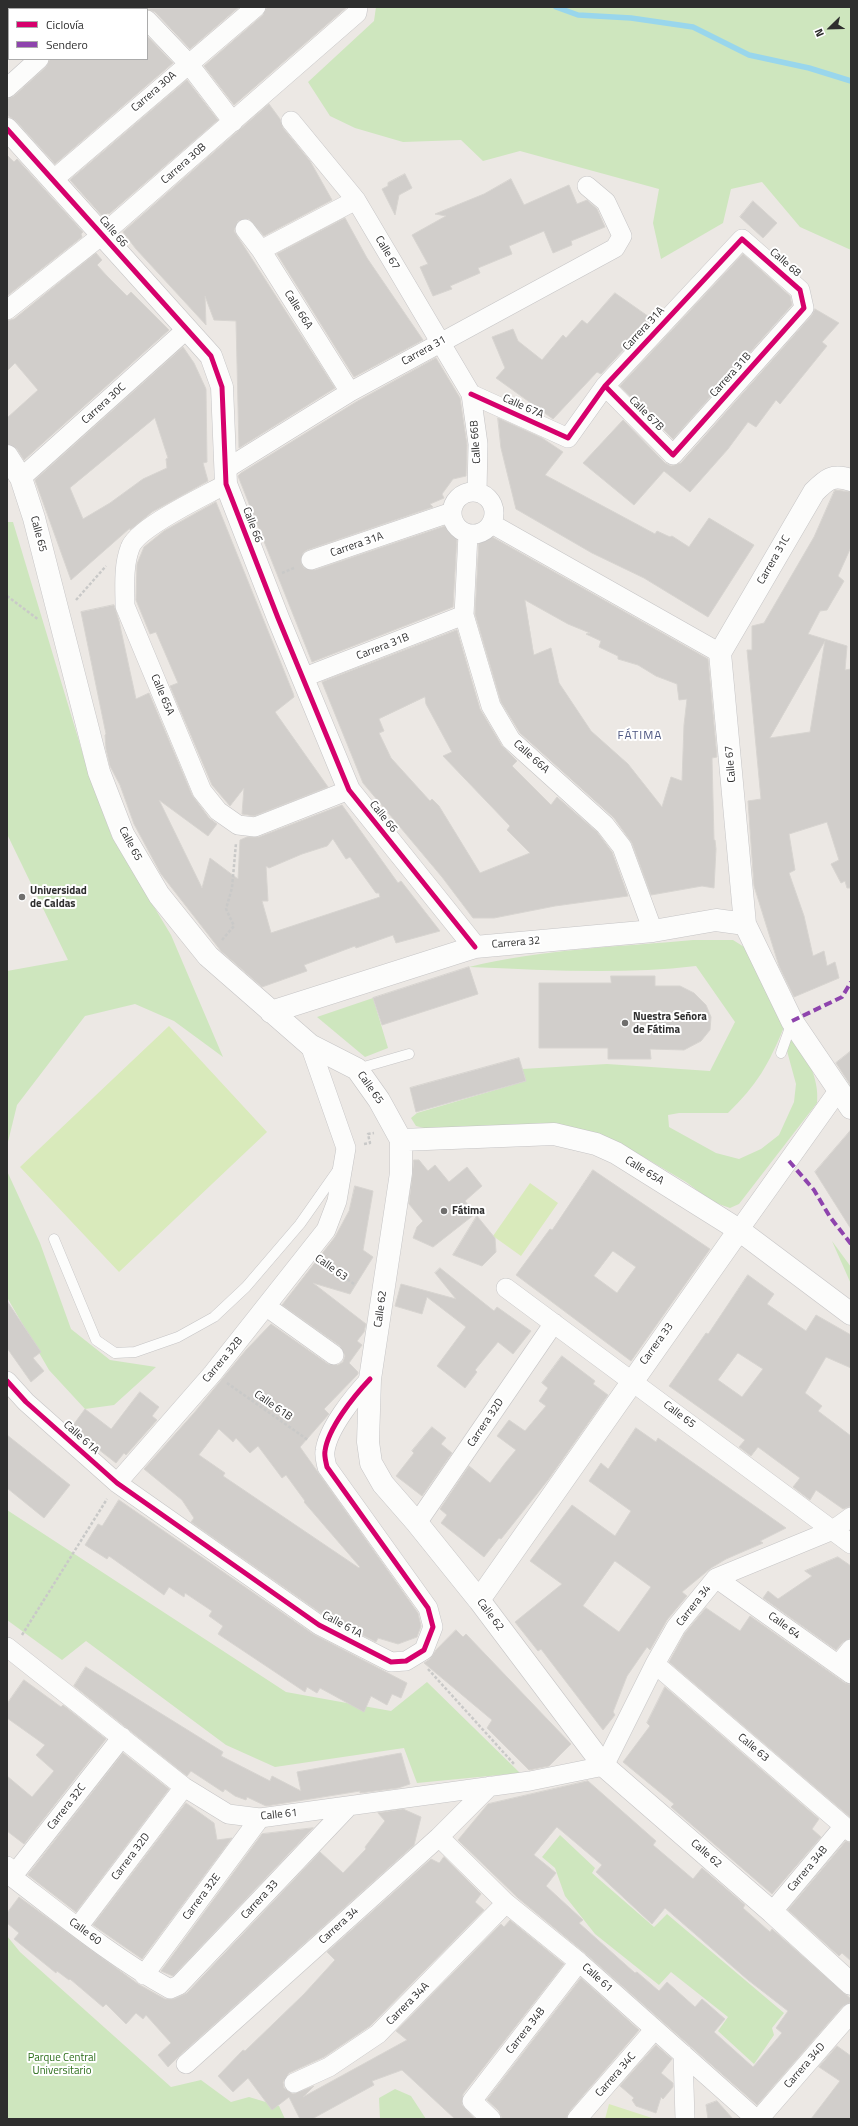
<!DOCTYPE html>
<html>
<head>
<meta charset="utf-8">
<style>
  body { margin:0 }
  #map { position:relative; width:858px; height:2126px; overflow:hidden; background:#ece8e4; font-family:"Titillium Web",sans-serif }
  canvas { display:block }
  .frame { position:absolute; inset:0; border:8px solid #2e2e2e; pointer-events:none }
  .legend { position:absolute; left:8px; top:8px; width:140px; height:52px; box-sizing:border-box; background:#fff; border:1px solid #ababab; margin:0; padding:5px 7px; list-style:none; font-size:12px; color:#2e2e2e }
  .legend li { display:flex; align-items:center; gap:8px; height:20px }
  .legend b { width:20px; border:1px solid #ababab }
  .north { position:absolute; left:810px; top:8px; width:40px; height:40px; -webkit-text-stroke:3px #fff; paint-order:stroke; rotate:247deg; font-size:11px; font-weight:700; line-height:16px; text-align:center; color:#2e2e2e }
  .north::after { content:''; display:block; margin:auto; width:14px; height:18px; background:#2e2e2e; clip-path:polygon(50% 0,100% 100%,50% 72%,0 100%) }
</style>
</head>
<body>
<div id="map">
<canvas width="858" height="2126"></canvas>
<div class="frame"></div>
<ul class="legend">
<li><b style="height:5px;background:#d6006c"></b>Ciclovía</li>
<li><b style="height:5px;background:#8e44ad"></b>Sendero</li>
</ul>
<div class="north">N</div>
</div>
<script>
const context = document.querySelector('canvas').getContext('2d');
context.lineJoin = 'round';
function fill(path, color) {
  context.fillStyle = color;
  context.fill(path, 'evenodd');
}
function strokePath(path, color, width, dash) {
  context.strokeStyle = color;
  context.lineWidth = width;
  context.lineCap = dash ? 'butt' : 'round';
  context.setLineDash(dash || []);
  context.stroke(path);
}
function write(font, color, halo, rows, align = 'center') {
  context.font = font + ' "Titillium Web",sans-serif';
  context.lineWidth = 4;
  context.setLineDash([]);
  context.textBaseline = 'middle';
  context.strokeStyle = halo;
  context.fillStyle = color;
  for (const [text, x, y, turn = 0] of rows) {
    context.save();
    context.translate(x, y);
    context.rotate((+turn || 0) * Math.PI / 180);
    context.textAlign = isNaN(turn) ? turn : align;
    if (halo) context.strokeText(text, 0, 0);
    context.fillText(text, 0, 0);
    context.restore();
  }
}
const green = new Path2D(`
  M7,7H73L71,9H9V59L7,60Z
  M376,7H851V250L800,227L762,182L731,189L723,223L661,259L653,223L659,189L520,151L483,161L461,140L403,142L355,128L330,116L308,82L374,21Z
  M7,522H13L91,781L112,837L171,935L223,1057L174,1021L135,1004L85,1016L17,1105L7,1146V971L68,960L7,834Z
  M693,940H733L749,950L784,1027C769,1064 757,1085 728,1113H679L668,1115L669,1127L716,1153L739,1159L761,1149L779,1135L794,1102L796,1084L787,1051L793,1031C804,1053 820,1077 817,1103L739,1204L730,1208L713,1202L686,1182L642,1156L605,1137L549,1124L428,1129L416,1126L411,1118L417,1113L526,1081L522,1069L607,1064L710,1071L735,1022L696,966C620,975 545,970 469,967C542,949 618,947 693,940Z
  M373,998L388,1048L365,1057L317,1017Z
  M7,1171L40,1243L71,1329L110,1360L156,1367L114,1405L85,1409L49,1370L8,1299Z
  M832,1241L851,1267V1284Z
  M7,1510L286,1692L391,1711L427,1682L520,1773L417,1783L404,1748L275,1767L226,1745L86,1641L62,1660L7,1620Z
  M560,1835L595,1868L592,1873L654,1927L667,1914L784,2013L772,2028L774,2035L754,2064L718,2031L728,2017L671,1972L659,1985L595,1934L565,1896L555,1868L542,1857Z
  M7,1936L20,1952L171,2087L201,2080L231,2102L249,2097L279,2106L285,2119H7Z
  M395,2089L411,2096L426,2119H380L379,2098Z`);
const pitch = new Path2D(`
  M169,1026L267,1132L119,1272L20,1167Z
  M530,1183L558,1203L521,1256L493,1236Z
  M609,2104L655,2119H605Z`);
const stream = new Path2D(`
  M556,7L578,15L631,18L693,27L749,55L809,68L851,81`);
const building = new Path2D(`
  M147,7H239L190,49L155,12L147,9Z
  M267,7H347L234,105L204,66L263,15Z
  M147,36L173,63L55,164L16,121L7,115V99L14,96L46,67L50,59H147Z
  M187,80L218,120L109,214L108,213L103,217L70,180Z
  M269,104L280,119L283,128L310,161L332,200L264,236L249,219L238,221L234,231L335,388L239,448L236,321L214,320L205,296L206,325L136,249L123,232Z
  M7,155L14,162L17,159L83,232L81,234L82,237L7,296Z
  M405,174L412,188L399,195L395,215L382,189L388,186V183Z
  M511,179L524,205L569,185L577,204L587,200L597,209L605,227L571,241L572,245L553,253L544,231L509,246L512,254L478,268L480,273L450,286L452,289L433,296L420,267L428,264L412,235L446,216L435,214L484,194Z
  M753,201L777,223L763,238L740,217Z
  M345,218L367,258L423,340L354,377L277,254Z
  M96,253L102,260L97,265L107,276L127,296L131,292L169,330L24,460L17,449L7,444V418L38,390L15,363L7,371V321L14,319Z
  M743,254L790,296L792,305L673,439L620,386Z
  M615,293L652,319L601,374L597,372L553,419L496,378L505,368L492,337L513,329L518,341L542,360L563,335L566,338L582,320L587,324Z
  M815,309L839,323L822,342L827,346L780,404L776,400L756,427L748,422L728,449L690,492L664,471L634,505L583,463L623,420L665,463L671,466L681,463L812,315Z
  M183,347L194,363L206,389L207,462L203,463L208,481L152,512L130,530V528L71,580L35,480ZM155,418L168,458L166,459L167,468L143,479L110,503L83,519L70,488Z
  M436,358L460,398L467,445L466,476L453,479L442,494L444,498L430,504L433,507L307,550L303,553L301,563L304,568L315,570L445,526L457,536L453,607L312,662L238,476L241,473L356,402Z
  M498,418L542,438L563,452L545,475L655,534L657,531L670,537L672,536L689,547L709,518L754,545L708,617L644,578L592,553L516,509L501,448Z
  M835,490L851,492V547L838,576L844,581L827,610L820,611L808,634L847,646L845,670L851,669V888H847L845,881L841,883L831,864L839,860L827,822L789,834L795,870L789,873L804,916L813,956L824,951L827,966L835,962L839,978L794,997L779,966L754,886L748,801L761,799L747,650H752V626L764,623L814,537ZM825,641L810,732L770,738Z
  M216,502L293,693L294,697L275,712L328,787L254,816L242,814L244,788L230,806L212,785L170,686L178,683L156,632L150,634L136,600L137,564L144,547L164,531Z
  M487,534L708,659L717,757L712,758L714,840H715L716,849L714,888L702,886L651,895L632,843L614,818L520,733L501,702L475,614L479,538ZM525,600L568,624L590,633L586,634L601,641L599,647L618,656V659L638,665L656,676L677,684L679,700L687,699L684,725L682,781L671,777L662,807L628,764L591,731L559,683L551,648L534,655Z
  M114,605L119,621L136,699L149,693L192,795L209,818L217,824L208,836L159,800L202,888L210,858L238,879L240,840L247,837H259L342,805L398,883L401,881L440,931L396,943L393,935L356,948L355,946L304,965L307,971L262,987L221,951L161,874L134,824L120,785L110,766L106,749L105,735L106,734L81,612ZM333,839L346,859L350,857L376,893H379L380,897L271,933L262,901H268L266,866L269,868L302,854L327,846Z
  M457,630L480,709L502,746L517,761L512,766L551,805L557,797L597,832L612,852L628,896L555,906L494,918H473L442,877L363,783L322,682ZM425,697L426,704L452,752L443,756L510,826L507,830L530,853L480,873L439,806L432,799L430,801L391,758L379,733L384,731L379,719Z
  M469,967L478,994L382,1025L373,998Z
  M611,976H655V986H680L694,993L706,1005L711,1017L710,1030L701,1041L684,1050L650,1049L651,1059H608V1048H539V983H611Z
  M851,1051V1086L836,1063Z
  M519,1058L526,1081L416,1112L410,1088Z
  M851,1130V1229L815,1172Z
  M414,1160H419L428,1171L435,1165L449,1182L467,1167L482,1186L465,1201L475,1214L433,1247L413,1238L417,1227L423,1221L409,1204Z
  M593,1170L710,1249L631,1361L516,1275L550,1229L552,1230ZM613,1251L636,1267L617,1293L594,1276Z
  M355,1186L373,1191L363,1250L373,1257L350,1294L313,1283L366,1324L364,1332L357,1341L362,1345L349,1363L358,1372V1374L324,1409L329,1414L300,1447L418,1613L421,1626L417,1637L398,1644L378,1638L376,1642L325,1616L191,1522L194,1518L182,1500L144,1469L194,1413L246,1350L271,1324L328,1364L338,1365L343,1362L345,1356L340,1346L282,1305L335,1237L349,1211ZM219,1429L233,1442L236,1438L250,1453L258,1446L282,1478L286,1475L305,1501L304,1502L360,1567L359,1568L223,1476L225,1473L199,1455Z
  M477,1216L495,1238L496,1252L482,1266L453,1255Z
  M440,1268L494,1311L497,1307L531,1331L513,1354L498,1342L475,1370L477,1372L465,1388L437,1366L466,1327L427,1297L422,1314L395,1306L401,1284L456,1299L435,1273Z
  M748,1275L774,1294L767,1304L806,1331L816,1315L851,1335V1368L826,1357L805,1393L822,1406L818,1411L851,1436V1506L843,1509L816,1490L810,1500L793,1487L800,1478L758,1447L751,1456L739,1447L745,1440L669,1386L706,1333L708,1334ZM738,1353L763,1369L742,1397L718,1380Z
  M7,1301L41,1352L33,1358L44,1371L31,1382L7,1348Z
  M562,1356L595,1381L593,1384L608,1395L548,1480L513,1524L501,1539L499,1538L484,1557L441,1523L447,1515L440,1509L469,1466L490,1483L506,1462L516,1450L497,1436L509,1420L525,1431L546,1406L539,1401L548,1388L542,1383Z
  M140,1392L159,1407L152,1416L157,1420L126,1455L124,1453L116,1463L71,1428L85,1409L111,1429Z
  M432,1427L446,1438L441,1444L452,1453L422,1496L396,1476L414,1453L412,1451Z
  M636,1428L656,1442L658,1438L786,1528L760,1541L763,1543L726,1559L711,1568L682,1592L687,1596L667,1620L650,1650L647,1647L627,1676L613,1712L615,1715L603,1730L541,1649L538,1651L515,1622L562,1584L530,1561L572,1505L615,1536L631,1511L589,1481L601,1463L608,1469ZM615,1561L651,1587L619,1632L583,1606Z
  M7,1435L70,1485L44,1518L7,1488Z
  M119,1500L313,1634L407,1683L401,1698L392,1694L387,1705L371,1696L364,1712L320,1688L317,1693L307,1687L305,1692L218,1634L223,1626L209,1616L212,1611L185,1593L184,1597L169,1587L164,1595L109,1556L107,1559L85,1545L98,1524L102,1526Z
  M838,1557L851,1566V1638L843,1642L836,1650L763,1598L768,1591L778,1599L812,1576L805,1571Z
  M706,1608L740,1631L750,1616L845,1683L851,1685V1818L669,1662L685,1633Z
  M456,1630L463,1637L466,1634L571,1744L549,1766L529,1770L487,1728L492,1720L424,1663L430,1659L436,1650Z
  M86,1667L223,1752L221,1756L270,1781L272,1776L301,1791L297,1772L401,1753L410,1784L398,1788L360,1793V1791L266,1806L247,1797L246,1800L235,1796L225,1789L223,1792L191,1771L187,1776L74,1686Z
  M24,1680L61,1707L63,1705L106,1739L24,1844L7,1831V1776L32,1797L54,1771L36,1755L45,1745L7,1718V1704Z
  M665,1687L819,1819L812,1829L821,1837L772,1894L671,1807L674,1804L623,1762L650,1726L647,1723Z
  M123,1753L169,1789L76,1912L28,1875Z
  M588,1781L656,1841L653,1845L693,1879L702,1868L745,1905L743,1908L770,1932L772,1929L851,1999V2002L843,2006L757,2105L586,1954L518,1898L458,1840L488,1804ZM557,1827L602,1865L596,1872L652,1924L665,1908L748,1980L788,2011L776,2028L782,2033L753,2067L714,2032L725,2019L702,1999L695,2007L667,1982L659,1991L637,1972L635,1973L579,1923L583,1920L546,1886L556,1873L534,1855Z
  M186,1803L214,1823L217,1840L232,1838L142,1959L93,1925Z
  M403,1809L421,1817L414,1845L179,2056L168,2067L158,2055L171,2043L146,2015L143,2019L136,2013L126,2024L106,2004L103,2007L70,1979L69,1980L57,1971L56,1973L14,1939L19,1933L7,1923V1913L19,1897L138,1984L165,1999H174L187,1993L320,1852L343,1873L366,1849L365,1847L385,1821L378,1813Z
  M313,1828L173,1976L161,1971L262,1834Z
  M846,1841L851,1843V1961L842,1953L839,1956L788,1910Z
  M444,1857L481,1894L475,1902L484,1910L370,2026L324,2057L289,2073L283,2082L284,2088L293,2094L314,2086L303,2097L407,2040L396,2031L501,1924L504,1927L510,1920L564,1964L463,2094L462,2105L475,2119H455L402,2070L372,2081L374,2085L312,2119H300L289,2097L272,2110L248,2078L233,2092L218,2076L243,2050L245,2051L304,1994L335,1960L327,1952L431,1859L439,1863Z
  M581,1978L639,2030L569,2112L566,2119H502L499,2111L487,2100Z
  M656,2045L672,2059L661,2073L673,2083V2087L663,2099L661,2097L656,2113L636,2106L632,2100L634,2098L620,2086Z
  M837,2046L851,2056V2119H811L840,2081L819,2067Z
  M717,2101L733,2119H708L706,2105Z`);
const path = new Path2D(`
  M282,573L294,568
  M7,596L39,620
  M76,600L106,566
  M222,940L234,926L226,909L232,888L236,843
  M364,1144L370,1143L368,1134L374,1133
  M323,1262L354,1284
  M227,1383L308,1440
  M22,1635L107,1499
  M428,1669L514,1764`);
const lane = new Path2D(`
  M781,1053L792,1022
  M357,1069L409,1054
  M54,1239L96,1340L115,1353L135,1352L178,1337L214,1317L246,1287L300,1224L338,1170`);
const street = new Path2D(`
  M134,7L136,9
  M93,9L95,7
  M147,20L188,63L233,122
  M7,88L39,59
  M291,121L356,200L471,394L478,444L477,492
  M54,179L256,7
  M245,229L261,250L350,392
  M261,250L356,200
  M7,310L102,235L357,13L358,7
  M471,394L568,438L605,386L742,239L800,290L804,308L673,455L605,386
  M226,469L350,392L615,248L622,236L606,202L587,186
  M21,478L187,329
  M226,484C205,496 137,527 130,548C123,566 125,588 125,606L202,791L218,811L238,825L255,827L349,790
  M452 513a21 21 0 1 1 42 0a21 21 0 1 1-42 0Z
  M492,524L720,653
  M468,534L464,615L491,706L511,740L605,825L622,847L653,931
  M311,560L452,512
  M302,678L464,615
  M739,1230L838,1091
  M506,1288L851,1544
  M267,1307L334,1355
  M7,1381L26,1402L117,1483L319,1625L391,1662L406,1661L424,1650L433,1627L428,1608L327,1467C326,1462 324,1456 325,1451C328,1428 354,1396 370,1379
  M117,1483L213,1373L326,1230L337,1201L346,1148L310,1045
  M417,1523L554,1323
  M716,1578L851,1674
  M7,1647L184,1787L228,1814L260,1818L530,1781L604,1766L655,1664L676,1627L716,1578L833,1530L851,1517
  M655,1664L851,1832
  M838,1665L851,1649
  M439,1837L506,1903L579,1962L756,2119
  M7,1866L12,1877C63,1916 114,1958 170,1989L179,1985L348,1807
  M12,1877L122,1737
  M772,1912L844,1826
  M78,1927L184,1787
  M144,1975L260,1818
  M683,2054L685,2119
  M186,2064L439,1837L490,1786
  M294,2083L329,2067L378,2034L506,1903
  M491,2119L472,2101L579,1962
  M577,2119L654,2030
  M759,2119L851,2013`);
const secondary = new Path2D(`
  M7,129L211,356L222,387L226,484L278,618L349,790L475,947
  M7,456L21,478L34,518L99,772L123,834L159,895L208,956L310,1045L357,1069L379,1100L401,1140V1173L370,1379L368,1442L371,1463L383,1484L417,1523L479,1600L604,1766L772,1912L851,1984
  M851,480C832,474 827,479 814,492L720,653L745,924L792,1021L851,1108
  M271,1012L475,947L653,931L716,920L745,924
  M401,1140L554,1134L596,1144L616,1153L739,1230L851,1314
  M479,1600L739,1230`);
const quiet = new Path2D(`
  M792,1021L842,997L851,982
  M789,1161L814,1190L830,1217L851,1244`);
const cycleway = new Path2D(`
  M7,129L211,356L222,387L226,484L278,618L349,790L475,947
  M471,394L568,438L605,386L742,239L800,290L804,308L673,455L605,386
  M7,1381L26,1402L117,1483L319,1625L391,1662L406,1661L424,1650L433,1627L428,1608L327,1467C326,1462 324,1456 325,1451C328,1428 354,1396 370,1379`);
const markers = [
  [22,897,4,"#706f6e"],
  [625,1023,4,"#706f6e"],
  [444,1211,4,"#706f6e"]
];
const streetNames = [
  ["Carrera 30A",154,92,-41],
  ["Carrera 30B",184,164,-41],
  ["Calle 66",113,232,49],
  ["Calle 67",387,253,59],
  ["Calle 68",785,263,41],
  ["Calle 66A",298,310,58],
  ["Carrera 31A",644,329,-47],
  ["Carrera 31",424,351,-29],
  ["Carrera 31B",731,375,-48],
  ["Carrera 30C",104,404,-42],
  ["Calle 67A",523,407,24],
  ["Calle 67B",646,414,45],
  ["Calle 66B",476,442,-94],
  ["Calle 66",252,525,69],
  ["Calle 65",38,534,75],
  ["Carrera 31A",357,545,-19],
  ["Carrera 31C",774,560,-60],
  ["Carrera 31B",383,647,-21],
  ["Calle 65A",162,695,67],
  ["Calle 66A",531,757,42],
  ["Calle 67",731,764,-95],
  ["Calle 66",383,817,51],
  ["Calle 65",130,844,62],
  ["Carrera 32",516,943,-5],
  ["Calle 65",370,1088,55],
  ["Calle 65A",644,1171,32],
  ["Calle 63",331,1268,35],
  ["Calle 62",381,1309,-82],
  ["Carrera 33",657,1344,-54],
  ["Carrera 32B",223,1360,-50],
  ["Calle 61B",273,1406,35],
  ["Calle 65",679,1415,37],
  ["Carrera 32D",486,1423,-56],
  ["Calle 61A",81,1438,42],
  ["Carrera 34",694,1606,-52],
  ["Calle 62",490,1615,53],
  ["Calle 61A",342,1625,28],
  ["Calle 64",784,1626,36],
  ["Calle 63",753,1748,40],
  ["Carrera 32C",67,1807,-52],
  ["Calle 61",279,1815,-6],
  ["Calle 62",706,1854,41],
  ["Carrera 32D",131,1857,-53],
  ["Carrera 34B",808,1869,-50],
  ["Carrera 32E",202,1897,-53],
  ["Carrera 33",260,1900,-47],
  ["Carrera 34",339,1926,-42],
  ["Calle 60",85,1932,36],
  ["Calle 61",597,1978,42],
  ["Carrera 34A",408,2004,-45],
  ["Carrera 34B",526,2031,-52],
  ["Carrera 34D",805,2066,-49],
  ["Carrera 34C",616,2075,-49]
];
const poiNames = [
  ["Universidad",30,891],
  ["de Caldas",30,904],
  ["Nuestra Señora",633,1017],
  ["de Fátima",633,1030],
  ["Fátima",452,1211]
];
const parkNames = [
  ["Parque Central",62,2058],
  ["Universitario",62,2071]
];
const neighbourhoodNames = [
  ["FÁTIMA",640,736]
];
fill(green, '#cee6be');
fill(pitch, '#d9eabb');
strokePath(stream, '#99d6ec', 5.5);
fill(building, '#d1cecb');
strokePath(building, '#d7d4d0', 1);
strokePath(lane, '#c5c4c5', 11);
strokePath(street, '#c5c4c5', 20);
strokePath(secondary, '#c5c4c5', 23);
strokePath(path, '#c9c9c8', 2.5, [3, 2]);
strokePath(lane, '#fcfcfb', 10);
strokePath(street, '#fcfcfb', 19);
strokePath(secondary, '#fcfcfb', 22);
strokePath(quiet, '#8e44ad', 4, [8, 4]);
strokePath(cycleway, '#d6006c', 5);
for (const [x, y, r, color] of markers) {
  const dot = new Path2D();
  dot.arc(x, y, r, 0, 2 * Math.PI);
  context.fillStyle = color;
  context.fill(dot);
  strokePath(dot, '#fff', 1.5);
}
write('11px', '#2e2e2e', '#fff', streetNames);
write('bold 11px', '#2e2e2e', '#fff', poiNames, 'left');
write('11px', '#2c6e1b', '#fff', parkNames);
context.letterSpacing = '1px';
write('12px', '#4d5680', '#fff', neighbourhoodNames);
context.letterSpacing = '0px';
</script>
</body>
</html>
